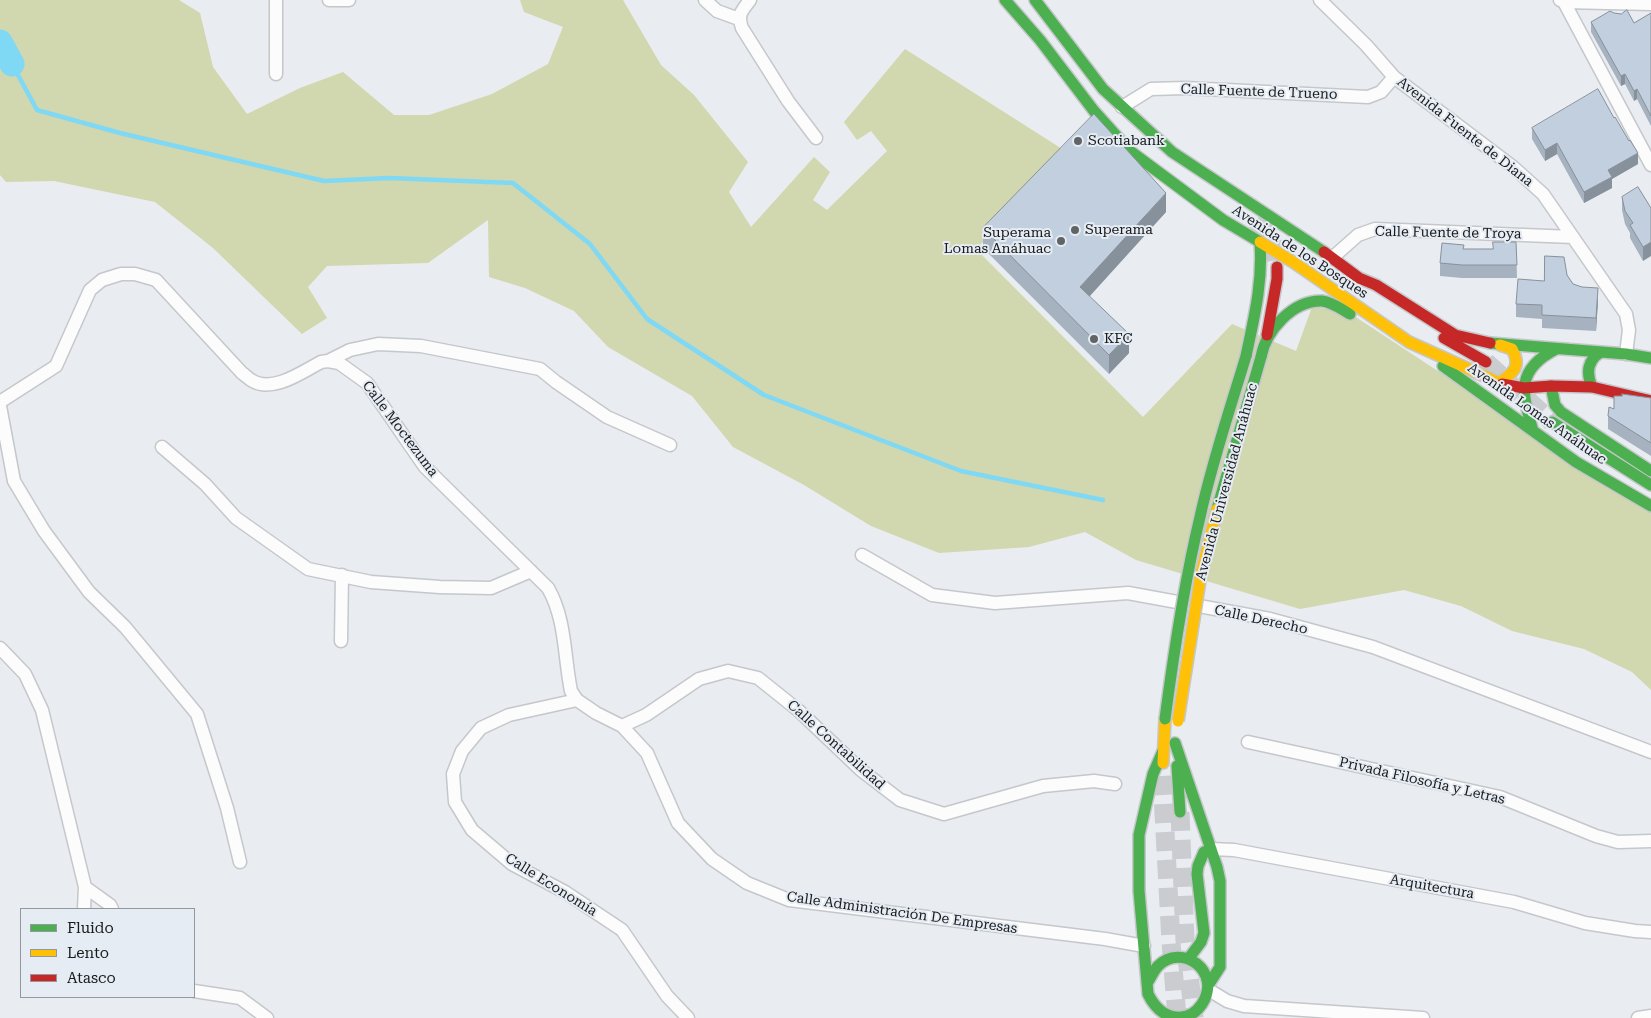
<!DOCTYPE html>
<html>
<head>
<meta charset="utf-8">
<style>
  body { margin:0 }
  #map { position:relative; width:1651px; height:1018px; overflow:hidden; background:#e9ecf0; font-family:"Roboto Serif",serif }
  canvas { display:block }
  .legend { position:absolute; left:20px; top:908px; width:175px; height:90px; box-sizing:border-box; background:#e6ecf3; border:1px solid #94989d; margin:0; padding:6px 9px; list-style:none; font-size:15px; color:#181a1c }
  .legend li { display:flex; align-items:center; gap:10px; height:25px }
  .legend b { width:25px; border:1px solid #94989d }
</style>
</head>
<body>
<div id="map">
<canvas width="1651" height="1018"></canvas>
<ul class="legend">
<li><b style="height:6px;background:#4caf50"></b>Fluido</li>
<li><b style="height:6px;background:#ffc107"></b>Lento</li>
<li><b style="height:6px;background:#c62828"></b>Atasco</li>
</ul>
</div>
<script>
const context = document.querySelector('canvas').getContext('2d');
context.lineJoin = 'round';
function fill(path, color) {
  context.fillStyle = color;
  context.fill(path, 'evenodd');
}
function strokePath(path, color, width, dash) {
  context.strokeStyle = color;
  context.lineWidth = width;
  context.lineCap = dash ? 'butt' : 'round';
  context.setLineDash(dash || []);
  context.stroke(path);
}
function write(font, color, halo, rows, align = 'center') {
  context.font = font + ' "Roboto Serif",serif';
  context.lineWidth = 4;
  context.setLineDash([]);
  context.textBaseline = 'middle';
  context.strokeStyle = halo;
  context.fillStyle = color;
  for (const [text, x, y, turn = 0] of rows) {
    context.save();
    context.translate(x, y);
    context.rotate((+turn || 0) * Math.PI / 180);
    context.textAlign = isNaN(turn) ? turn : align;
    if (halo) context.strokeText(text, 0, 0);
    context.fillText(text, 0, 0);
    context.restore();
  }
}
const green = new Path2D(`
  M0,0H179L200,13L213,67L247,114L300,88L343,72L394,115H429L492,94L548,64L563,27L524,12L520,0H623L661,65L694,95L748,162L729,192L751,227L814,157L830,172L813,200L827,210L887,151L871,131L857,140L844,122L905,49L1070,154L976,249L1143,417L1232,324L1296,351L1312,307L1348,312L1651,511V690L1632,672L1584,649L1512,631L1461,606L1404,590L1300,609L1136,560L1085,532L1029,547L939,553L871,526L804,485L733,447L692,396L608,347L574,311L525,288L489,277L488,220L428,263L327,266L308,287L327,318L302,334L213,248L155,202L54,181L6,182L0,175Z`);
const stream = new Path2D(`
  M12,64L37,110L120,133L324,181L389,178L513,183L590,244L647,319L764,395L961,471L1103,500`);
const river = new Path2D(`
  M0,42L12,64`);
const secondaryTunnel = new Path2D(`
  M1256,220L1272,236L1277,263
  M1486,362L1552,422
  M1162,776L1171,942L1177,1018
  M1180,812L1185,941L1194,1018`);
const street = new Path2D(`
  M329,0H349
  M705,0L717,11L739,19
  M750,0C742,11 737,14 742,28L788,101L816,138
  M1320,0L1366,45L1394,77L1513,167L1543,194L1626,314L1629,330L1626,354
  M1560,0L1564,2L1651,4
  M1564,2L1651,165
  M276,74V0
  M1122,107L1151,89L1185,88L1368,97L1381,92L1394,77
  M1332,258L1358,235L1375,229L1573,237
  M328,361L350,350L378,344L421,346L540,369L556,382L607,417L670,445
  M0,402L56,366L90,290L102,280L121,274H135L156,280L242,373C245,375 248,378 251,380C272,394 302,372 321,362L328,361L339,363L367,383L425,467L548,588C566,619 564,657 571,691L577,700L596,713L622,726L647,753L678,823L712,859L747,883L789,900L1105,939L1144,946
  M0,406L14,481L44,531L89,592L125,627L197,714L227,808L240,862
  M162,447L205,484L236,518L308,569L371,582L440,587L491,588L531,571
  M862,555L932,595L995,603L1128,593L1270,619L1373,647L1651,752
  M341,641L342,575
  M0,648L25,674L42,710L85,887L84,909
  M577,700L509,715L481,728L462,751L453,774L455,802L472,830L512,864L565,892L622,930L667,996L688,1018
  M622,726L646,715L699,679L728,671L758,678L798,710L861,770L900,800L944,814L1043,786L1094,781L1115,784
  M1248,742L1500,797L1596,836L1618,842L1651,841
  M1211,849L1234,850L1514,902L1585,923L1635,931L1651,932
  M85,887L110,905L112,909
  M1209,990L1227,1001L1244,1006L1423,1018
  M194,991L240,998L267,1018
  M1638,1018L1651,1016`);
const fast = new Path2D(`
  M1005,0L1040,40L1094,111L1130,151L1223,220L1260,242
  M1035,0L1103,89L1172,152L1324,252
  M1490,343L1626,354L1651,358
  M1246,356C1254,318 1263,282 1260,243
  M1261,357C1266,330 1293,300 1322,301C1332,302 1341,309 1350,314
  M1443,366L1576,462L1651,506
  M1551,386L1555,405L1561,412L1651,471
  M1592,387C1586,373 1587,360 1601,352
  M1552,422L1651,485
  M1533,431C1522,393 1515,370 1556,349
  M1175,743L1217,867L1220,881V967L1209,984
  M1177,766L1180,812
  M1189,958L1201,942L1204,933L1197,874L1198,866L1204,852L1211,849
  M1148,982C1151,977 1154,970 1158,966C1181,942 1223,971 1202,1004C1196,1013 1187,1018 1176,1017C1162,1016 1154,1006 1148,994L1139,891V835L1153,774L1163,751`);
const slow = new Path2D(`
  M1260,242L1293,262L1409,342L1502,384
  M1499,383C1513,373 1522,367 1512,349L1500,345
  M1163,763L1165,719`);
const jam = new Path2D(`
  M1324,252L1359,278L1376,285L1455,335L1490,343
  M1267,335L1277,279V267
  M1444,338L1486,362
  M1502,384L1524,388L1551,386L1592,387L1651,401`);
const fastBridge = new Path2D(`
  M1217,509L1261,357
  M1165,719C1174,651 1184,583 1200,517C1212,462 1230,409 1246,356`);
const slowBridge = new Path2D(`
  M1178,721L1201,574L1217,509`);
const wall = new Path2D(`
  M1651,13V126L1637,99L1634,101L1625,84L1621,86L1591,32V22L1634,23Z
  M1532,128L1638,164L1612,179V188L1584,203L1557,154L1545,161L1532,139Z
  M1622,197L1651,208L1643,261L1630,238V233L1625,224L1622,210Z
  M1166,212L1089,296L1129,353L1109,374L983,248V228Z
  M1516,242L1517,278H1462L1440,276V263L1464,249H1493Z
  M1567,275L1573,284L1598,301L1596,331L1542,328V319L1516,317V304L1544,281Z
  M1651,398V456L1608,429V416L1614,409Z`);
const shadedWall = new Path2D(`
  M1625,74V84L1621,86V76Z
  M1637,89V99L1634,101V91Z
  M1557,143V154L1545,161V150Z
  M1638,153V164L1612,179V188L1584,203V192L1608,170Z
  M1166,193V212L1080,307V287Z
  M1651,242V256L1643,261V247Z
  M1598,288V301L1596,331V318Z
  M1129,334V353L1109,374V355Z`);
const building = new Path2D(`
  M1627,10L1634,23L1651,13V116L1637,89L1634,91L1625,74L1621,76L1591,22L1610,11L1614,13L1621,14Z
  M1598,89L1614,118L1615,117L1629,141L1630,140L1638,153L1608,170L1612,177L1584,192L1557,143L1545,150L1532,128Z
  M1094,114L1166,193L1080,287L1129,334L1109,355L983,228Z
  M1638,187L1651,208V242L1643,247L1630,225L1633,223L1625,211L1622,197Z
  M1493,242H1516L1517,265H1462L1440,263L1442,243L1464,245L1463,249H1493Z
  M1545,256L1564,257L1567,275L1573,284L1582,287L1598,288L1596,318L1542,315V305L1516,304L1518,279L1544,281Z
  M1622,394L1651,398V443L1608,416L1609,407L1614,409V396H1622Z`);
const markers = [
  [1078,141,5,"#616466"],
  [1075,230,5,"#616466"],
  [1061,241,5,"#616466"],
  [1094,339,5,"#616466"]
];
const streetNames = [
  ["Calle Fuente de Trueno",1259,92,2],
  ["Avenida Fuente de Diana",1465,132,38],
  ["Calle Fuente de Troya",1448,233,1],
  ["Avenida de los Bosques",1300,252,33],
  ["Avenida Lomas Anáhuac",1537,414,35],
  ["Calle Moctezuma",400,429,53],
  ["Avenida Universidad Anáhuac",1227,482,-75],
  ["Calle Derecho",1261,620,12],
  ["Calle Contabilidad",836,745,42],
  ["Privada Filosofía y Letras",1422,781,13],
  ["Calle Economía",551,885,32],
  ["Arquitectura",1432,887,10],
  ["Calle Administración De Empresas",902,913,8]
];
const poiNames = [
  ["Scotiabank",1088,141],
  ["Superama",1085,230],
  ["Superama",1051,233,"right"],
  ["Lomas Anáhuac",1051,249,"right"],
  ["KFC",1104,339]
];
fill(green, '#d1d7af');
strokePath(stream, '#7fd8f4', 4.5);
strokePath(river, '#7fd8f4', 25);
strokePath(secondaryTunnel, '#caccd0', 19, [19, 9]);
strokePath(street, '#c5c7ca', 15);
strokePath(fast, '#c5c7ca', 14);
strokePath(slow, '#c5c7ca', 14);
strokePath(jam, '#c5c7ca', 14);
strokePath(street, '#fcfcfd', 12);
strokePath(fast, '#4caf50', 11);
strokePath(slow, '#ffc107', 11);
strokePath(jam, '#c62828', 11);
strokePath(fastBridge, '#c5c7ca', 14, []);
strokePath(slowBridge, '#c5c7ca', 14, []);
strokePath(fastBridge, '#4caf50', 11);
strokePath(slowBridge, '#ffc107', 11);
fill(wall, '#a6b2bf');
fill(shadedWall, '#87919b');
fill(building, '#c1cfde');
strokePath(building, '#87919b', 1);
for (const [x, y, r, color] of markers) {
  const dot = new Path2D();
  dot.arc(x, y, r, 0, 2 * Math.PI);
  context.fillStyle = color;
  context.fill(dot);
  strokePath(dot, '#e6ecf3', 2);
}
write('14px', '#181a1c', '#e6ecf3', streetNames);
write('14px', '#181a1c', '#e6ecf3', poiNames, 'left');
</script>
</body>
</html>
